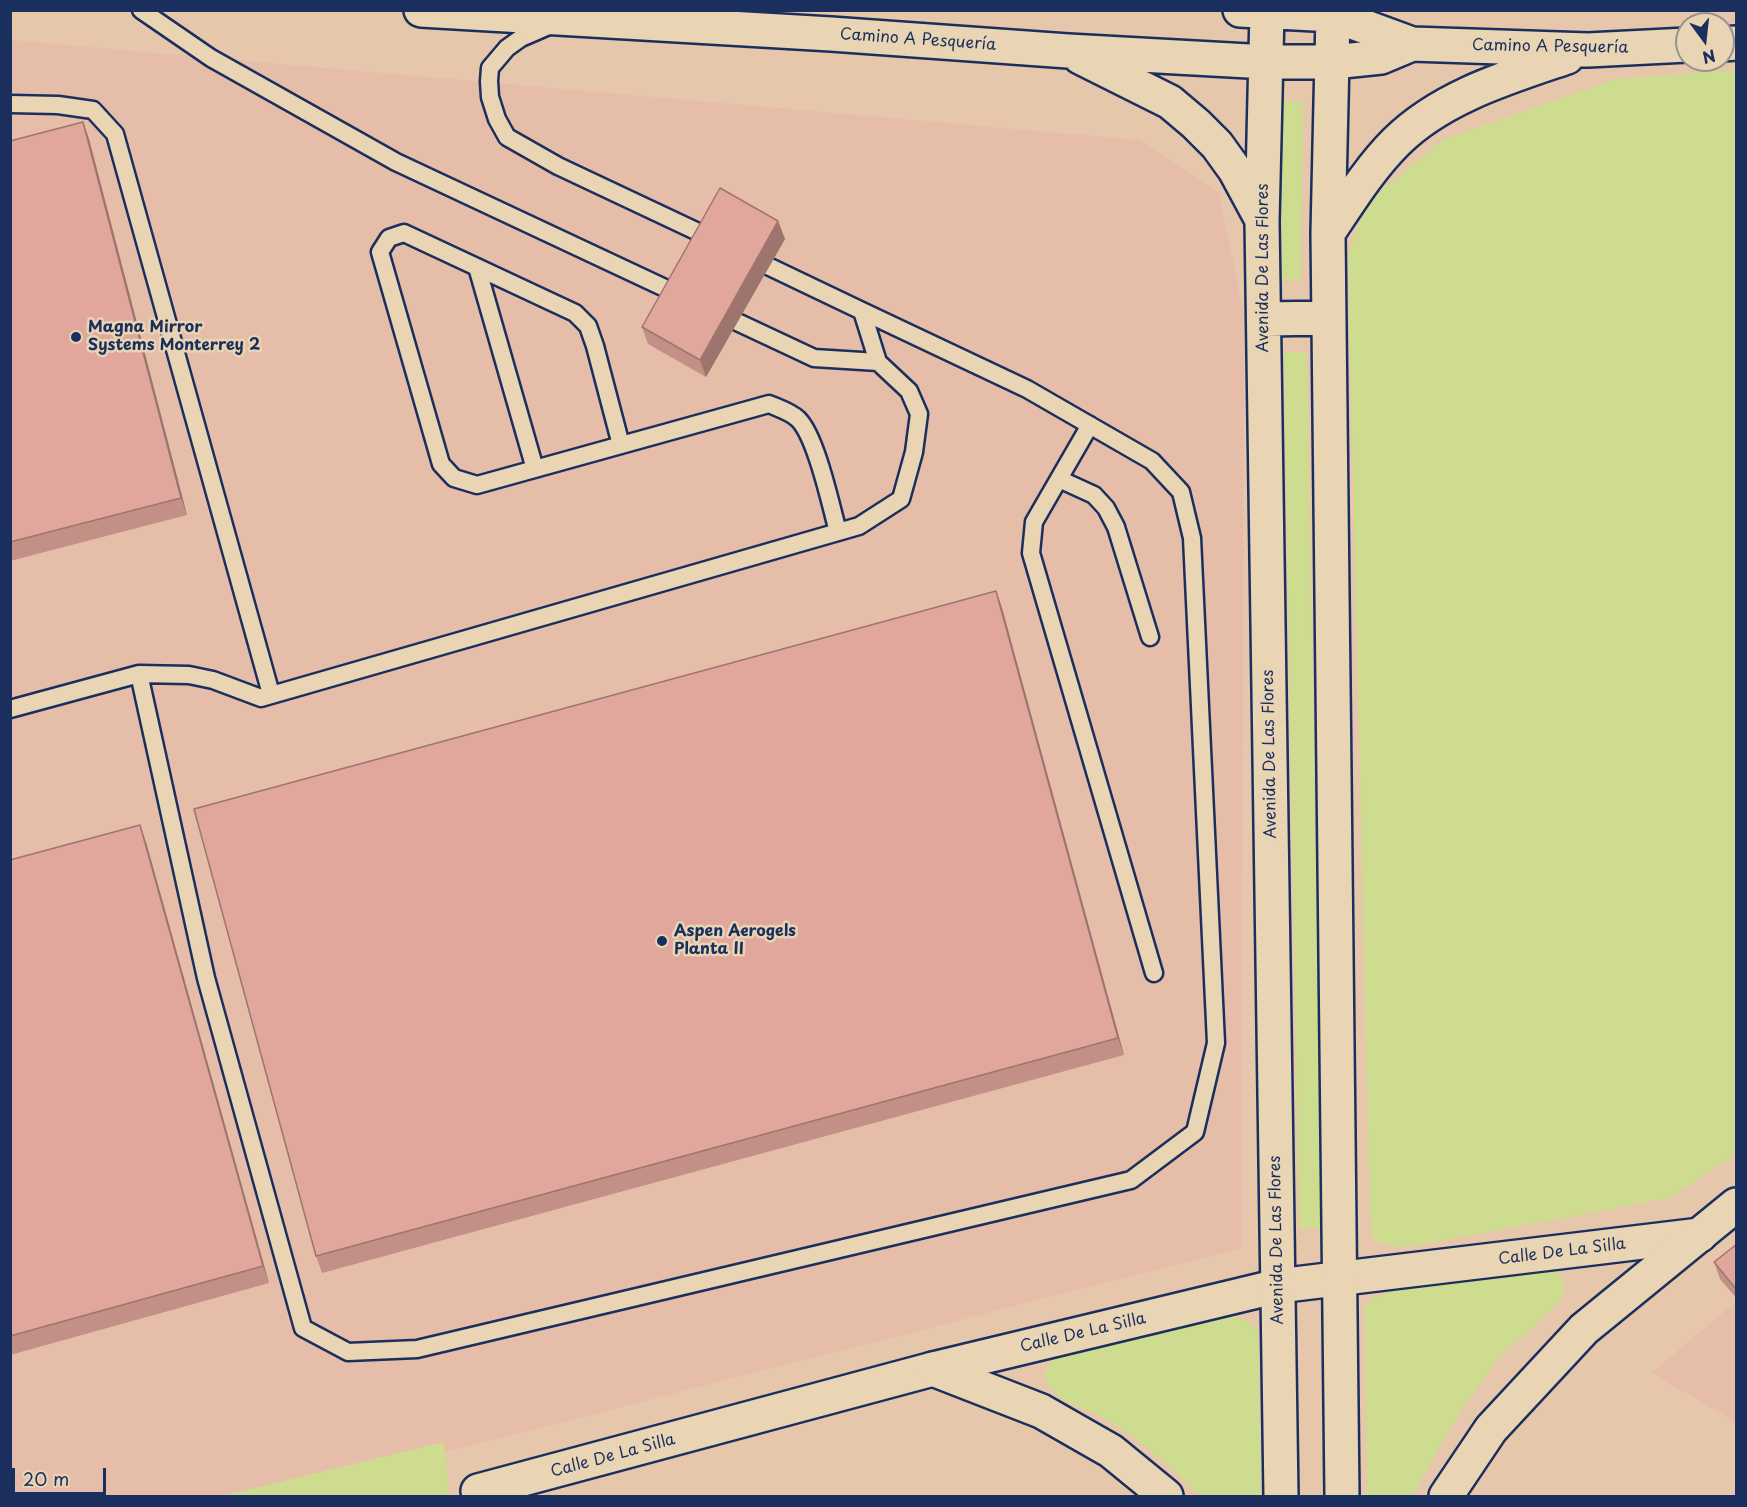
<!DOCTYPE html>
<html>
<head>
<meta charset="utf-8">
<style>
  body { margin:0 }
  #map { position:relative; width:1747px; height:1507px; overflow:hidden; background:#e7c7ac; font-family:"Playpen Sans",sans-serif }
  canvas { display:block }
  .frame { position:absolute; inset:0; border:12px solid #1b2f5e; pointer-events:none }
  .north { position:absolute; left:1675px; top:12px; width:60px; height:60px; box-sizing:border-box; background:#e9d5b3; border:2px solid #979391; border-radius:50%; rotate:165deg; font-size:16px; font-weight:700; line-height:24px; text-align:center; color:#1b2f5e }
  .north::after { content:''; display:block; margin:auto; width:21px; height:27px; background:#1b2f5e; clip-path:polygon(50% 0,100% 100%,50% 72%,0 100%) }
  .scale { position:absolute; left:12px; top:1468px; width:94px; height:27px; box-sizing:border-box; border:3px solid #1b2f5e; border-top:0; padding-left:8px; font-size:18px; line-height:21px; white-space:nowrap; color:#1b2f5e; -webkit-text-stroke:4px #e9d5b3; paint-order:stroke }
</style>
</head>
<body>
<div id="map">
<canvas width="1747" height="1507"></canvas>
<div class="frame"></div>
<div class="north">N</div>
<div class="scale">20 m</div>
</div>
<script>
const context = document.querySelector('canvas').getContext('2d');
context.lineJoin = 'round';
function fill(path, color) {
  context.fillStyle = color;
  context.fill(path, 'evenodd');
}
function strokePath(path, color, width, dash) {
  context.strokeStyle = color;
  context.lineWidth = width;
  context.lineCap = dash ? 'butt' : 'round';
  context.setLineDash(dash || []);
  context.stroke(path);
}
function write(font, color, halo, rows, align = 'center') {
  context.font = font + ' "Playpen Sans",sans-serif';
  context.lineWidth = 5;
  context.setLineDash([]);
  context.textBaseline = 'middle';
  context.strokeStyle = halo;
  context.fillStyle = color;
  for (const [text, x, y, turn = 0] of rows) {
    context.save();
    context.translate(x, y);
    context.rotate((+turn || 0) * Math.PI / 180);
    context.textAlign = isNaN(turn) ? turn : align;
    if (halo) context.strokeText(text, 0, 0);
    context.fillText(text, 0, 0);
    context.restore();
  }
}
const built = new Path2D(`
  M10,40L1139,140L1219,193L1244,315L1241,1248L274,1496H11Z
  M1736,1302V1422L1651,1373Z`);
const green = new Path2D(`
  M1736,70V1154L1669,1198L1403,1248L1374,1241L1370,1214L1348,254L1366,203L1443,140L1615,79Z
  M1303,101L1301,280H1282L1280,102Z
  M1284,352H1307L1322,1228H1299Z
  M1546,1264C1566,1273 1569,1285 1558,1304L1499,1357L1460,1411L1412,1496H1367L1365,1307L1374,1297L1394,1291Z
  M1224,1316C1241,1316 1247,1320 1258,1332L1261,1496H1200C1171,1467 1139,1438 1103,1418C1087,1409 1066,1405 1054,1392C1042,1379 1043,1366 1056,1357Z
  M444,1442L449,1496H222Z`);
const lane = new Path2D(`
  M141,10L211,58L396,162L684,297
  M551,25L521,38L507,48L490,68L489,81L490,97L497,119L507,137L558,166L715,240
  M10,104L58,105L93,110L115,134L271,694
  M477,267L535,469
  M718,313L814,358L878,362
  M1090,425L1034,522L1031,553L1154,973
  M621,445L595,346L588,326L575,313L404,233L389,238L380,252L441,464L454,478L477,485L769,404C778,408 791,412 798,419C816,436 831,506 838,532
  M1059,479L1094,495L1106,508L1116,527L1150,637
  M139,674L206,978L303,1328L348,1352L417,1349L1131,1180L1195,1132L1216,1043L1192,538L1181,492L1152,461L1027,389L862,311
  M10,709L139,674L189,675L213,680L261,698L859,526L901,499L914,452L919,414L909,391L878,362L862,311L749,257`);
const street = new Path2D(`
  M478,1491L933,1369L1278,1286L1700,1235`);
const secondary = new Path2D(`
  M421,10L831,34L1068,51L1267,62H1333L1381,57L1412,44
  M1240,10L1333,15L1412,44L1588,50L1687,45
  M1267,12L1262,221L1281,1496
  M1333,15L1328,233L1342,1496
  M1723,44L1736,43
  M1080,57L1170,102L1196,124L1217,145L1235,170L1262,220
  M1328,233C1349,202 1369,169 1396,142C1441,97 1508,77 1567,57
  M1264,319L1329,318
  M933,1369L1041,1411L1111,1451L1166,1496
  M1446,1496L1491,1429L1584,1329L1736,1205`);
const wall = new Path2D(`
  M83,122L89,139L187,515L10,561V141Z
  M778,221L785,239L706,377L648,344L642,327Z
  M996,591L1002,608L1124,1055L322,1273L316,1256Z
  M146,842L269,1283L10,1355V860Z
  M1737,1244V1299L1720,1279L1714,1262Z`);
const shadedWall = new Path2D(`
  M83,122L89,139L187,515L181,498Z
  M778,221L785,239L706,377L700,360Z
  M996,591L1002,608L1124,1055L1118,1038Z
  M140,825L146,842L269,1283L263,1266Z`);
const building = new Path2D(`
  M83,122L181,498L10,542V141Z
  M720,188L778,221L700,360L642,327Z
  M996,591L1118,1038L316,1256L194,809Z
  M140,825L263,1266L10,1336V860Z
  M1737,1244V1290L1714,1262Z`);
const markers = [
  [76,337,6,"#1b2f5e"],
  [662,941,6,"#1b2f5e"]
];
const streetNames = [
  ["Camino A Pesquería",918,40,4],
  ["Camino A Pesquería",1550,47,1],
  ["Avenida De Las Flores",1264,268,-90],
  ["Avenida De Las Flores",1270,754,-91],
  ["Avenida De Las Flores",1277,1240,-91],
  ["Calle De La Silla",1562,1252,-7],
  ["Calle De La Silla",1083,1333,-13],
  ["Calle De La Silla",613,1456,-15]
];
const poiNames = [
  ["Magna Mirror",88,328],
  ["Systems Monterrey 2",88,346],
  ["Aspen Aerogels",674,932],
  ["Planta II",674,950]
];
fill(built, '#e5bda8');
fill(green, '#cedc8f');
strokePath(lane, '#1b2f5e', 21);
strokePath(street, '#1b2f5e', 38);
strokePath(secondary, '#1b2f5e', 38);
strokePath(lane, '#e9d5b3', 16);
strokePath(street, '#e9d5b3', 33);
strokePath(secondary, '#e9d5b3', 33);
fill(wall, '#c29087');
fill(shadedWall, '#9e756e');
fill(building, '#e1a79d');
strokePath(building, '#9e756e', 1.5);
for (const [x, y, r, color] of markers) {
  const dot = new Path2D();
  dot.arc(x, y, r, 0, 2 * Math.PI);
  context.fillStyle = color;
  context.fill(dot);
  strokePath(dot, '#e9d5b3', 2);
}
write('16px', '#1b2f5e', '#e9d5b3', streetNames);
write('bold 16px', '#1b2f5e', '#e9d5b3', poiNames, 'left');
</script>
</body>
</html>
